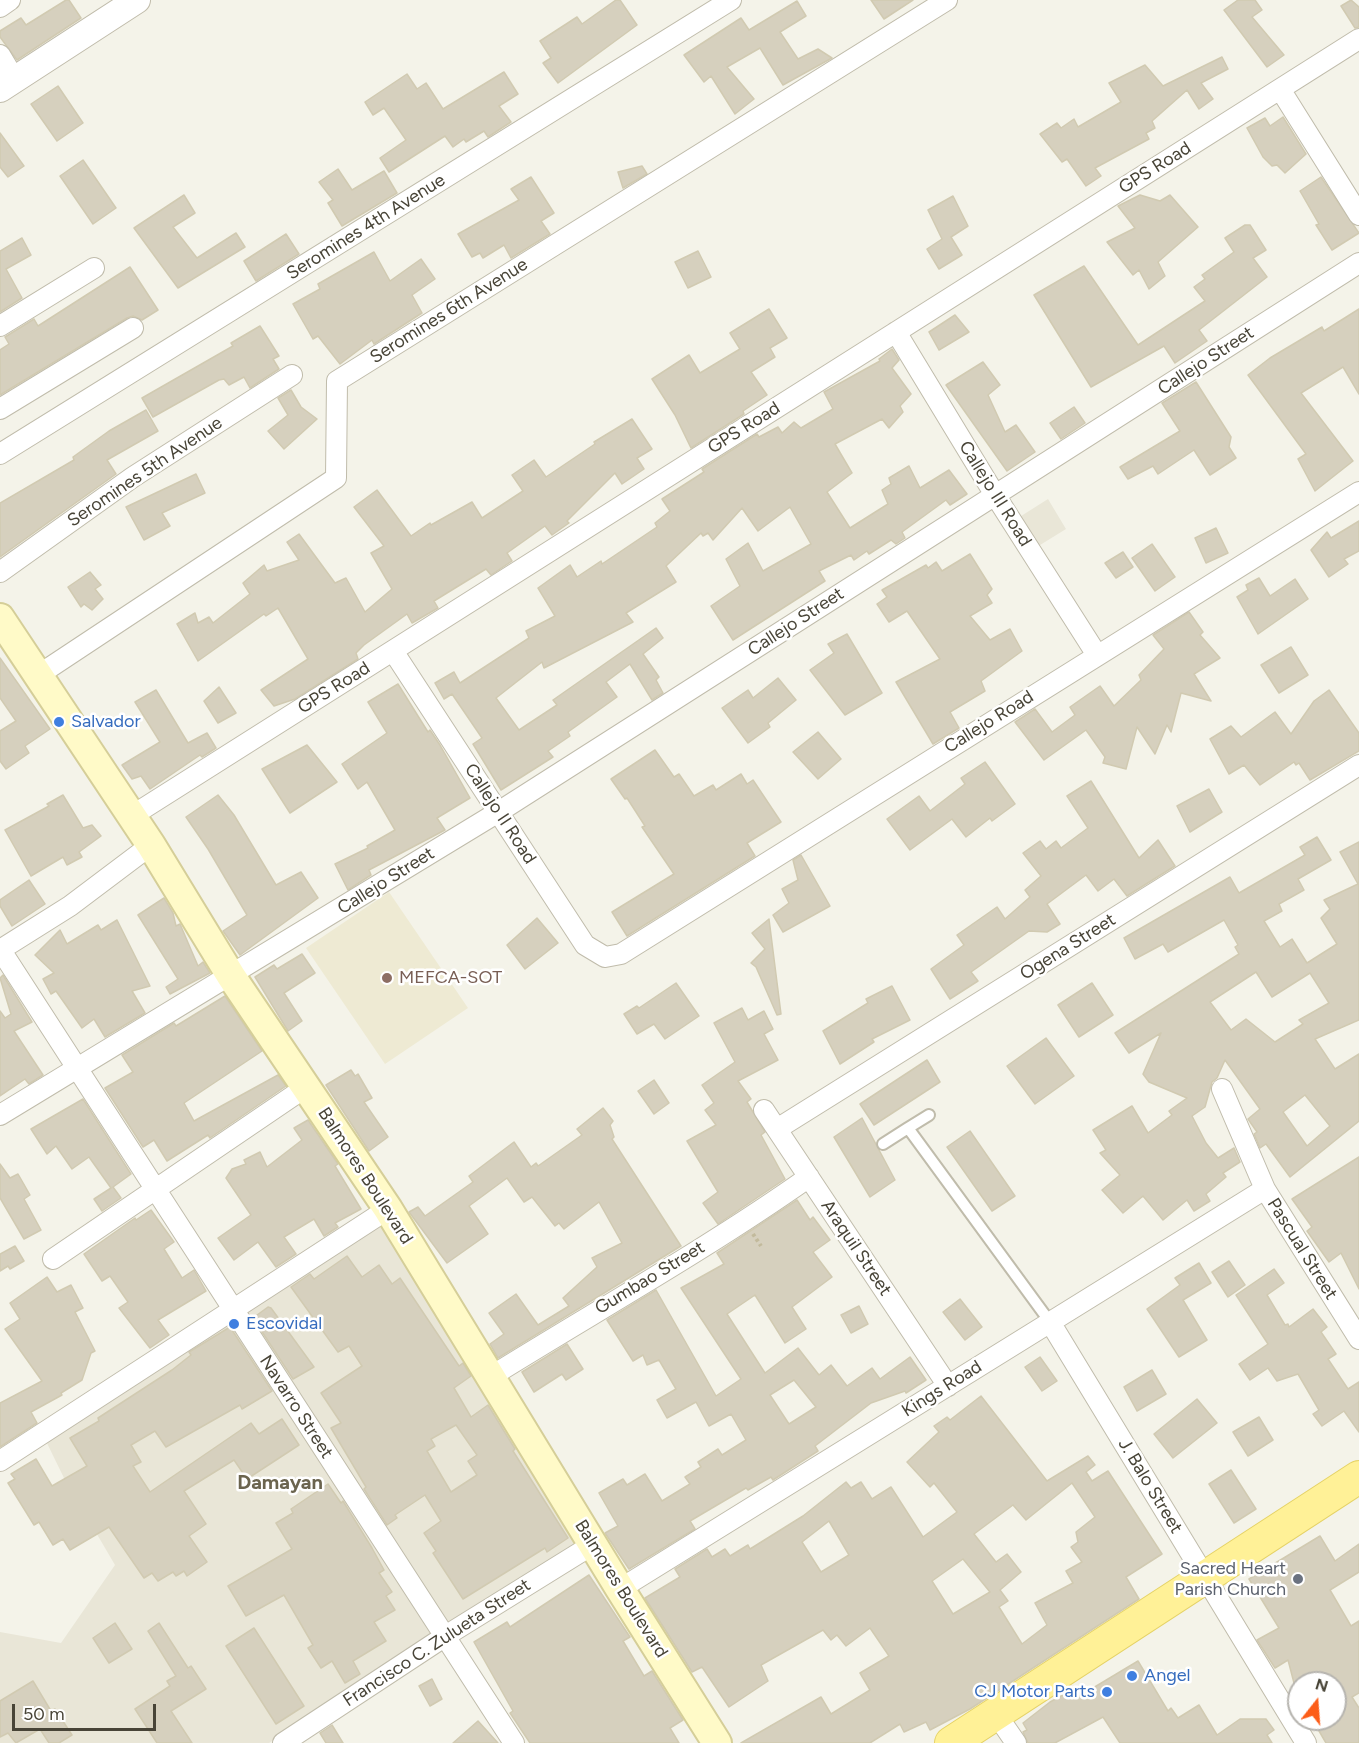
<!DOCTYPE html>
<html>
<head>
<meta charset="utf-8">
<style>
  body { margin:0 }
  #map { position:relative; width:1359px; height:1743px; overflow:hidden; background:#f4f3e9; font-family:Figtree,sans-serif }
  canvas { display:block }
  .north { position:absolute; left:1287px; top:1671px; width:60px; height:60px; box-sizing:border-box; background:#fff; border:2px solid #b6b4af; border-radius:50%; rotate:17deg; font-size:16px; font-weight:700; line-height:24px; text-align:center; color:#484437 }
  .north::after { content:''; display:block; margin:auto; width:21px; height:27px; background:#fc5d18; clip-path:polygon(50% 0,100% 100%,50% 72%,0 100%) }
  .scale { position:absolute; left:12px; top:1704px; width:144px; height:27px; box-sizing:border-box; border:3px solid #484437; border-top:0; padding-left:8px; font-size:18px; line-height:21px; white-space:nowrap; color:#484437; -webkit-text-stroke:4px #fff; paint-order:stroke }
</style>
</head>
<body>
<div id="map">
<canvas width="1359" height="1743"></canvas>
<div class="north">N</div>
<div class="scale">50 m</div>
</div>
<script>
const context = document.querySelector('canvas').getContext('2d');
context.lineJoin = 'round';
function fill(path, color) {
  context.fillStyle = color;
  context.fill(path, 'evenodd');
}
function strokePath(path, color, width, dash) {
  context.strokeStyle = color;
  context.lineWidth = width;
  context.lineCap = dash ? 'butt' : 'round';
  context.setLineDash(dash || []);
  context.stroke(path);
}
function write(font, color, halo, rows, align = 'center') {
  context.font = font + ' Figtree,sans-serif';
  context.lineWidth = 5;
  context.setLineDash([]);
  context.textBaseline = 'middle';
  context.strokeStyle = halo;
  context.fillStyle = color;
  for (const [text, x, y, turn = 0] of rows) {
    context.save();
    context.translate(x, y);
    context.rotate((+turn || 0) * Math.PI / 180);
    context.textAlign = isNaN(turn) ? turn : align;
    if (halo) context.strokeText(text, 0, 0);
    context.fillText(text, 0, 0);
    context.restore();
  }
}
const residential = new Path2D(`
  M1048,499L1066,529L1032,550L1018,518Z
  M387,1215L592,1545L441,1629L269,1743H0V1632L61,1643L115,1565L64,1478L44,1437Z`);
const education = new Path2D(`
  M389,892L468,1008L385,1064L306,948Z`);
const building = new Path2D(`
  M66,0H69L81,18L17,60L0,37V31L21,18L26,25Z
  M616,0H620L637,25L558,83L543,63L551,58L540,41L577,17L582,24Z
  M871,0H913L884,19Z
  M1238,0H1255L1262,10L1252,17L1284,55L1267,67L1224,10Z
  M1351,0L1359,7V27L1355,28L1341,6Z
  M797,1L806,16L780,32L798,59L818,49L832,58L783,85L760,48L727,67L754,99L735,114L711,76L704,82L684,55L741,18L749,30Z
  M1222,57L1228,69L1201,83L1213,99L1199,109L1187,90L1152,121L1155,128L1146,133L1149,139L1095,168L1101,176L1086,186L1067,159L1062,162L1040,134L1057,123L1061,128L1074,119L1078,127L1121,102L1109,83L1145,65L1163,86Z
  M504,72L518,94L499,106L511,122L488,137L484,131L466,142L464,139L453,147L445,136L389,172L380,158L406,140L384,108L373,115L365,102L407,74L417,89L426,83L443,109Z
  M58,86L83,123L57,141L31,104Z
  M1283,117L1306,154L1285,173L1277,165L1272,166L1263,157L1247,128L1265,118L1270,126Z
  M0,133L24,166L8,177L0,167Z
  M83,160L116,208L93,224L60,176Z
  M642,166L647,174L623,188L618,172Z
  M338,169L352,190L384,171L397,193L342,226L328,203L333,200L319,182Z
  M531,177L554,213L541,221L550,234L511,258L504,245L483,258L480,253L472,257L458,234L519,200L511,189Z
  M1321,177L1359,233L1332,250L1316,225L1319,224L1300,191Z
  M184,195L195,213L173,227L197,258L236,233L245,247L178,288L134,228Z
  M1140,195L1160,201L1170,195L1198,227L1158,262L1165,276L1149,289L1139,270L1133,275L1107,242L1135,228L1118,206Z
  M953,196L968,226L951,237L962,255L939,269L927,249L942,239L928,210Z
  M1245,225H1250L1266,250L1253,258L1267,277L1199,330L1207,341L1175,363L1164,346L1091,387L1034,295L1084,266L1138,345L1205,301L1194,287L1205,279L1202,275L1234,252L1225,238Z
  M286,234L299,254L256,281L244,261Z
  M22,238L31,255L6,269L22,298L0,312V251Z
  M698,251L711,277L688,288L675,262Z
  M374,252L390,281L421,259L435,279L412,295L422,313L374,344L372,340L340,364L318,336L313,339L293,304L320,289L318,284Z
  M130,267L158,310L142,320L133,316L127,318L0,395V350L9,344L5,337L34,319L38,326Z
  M769,309L787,338L770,348L775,357L751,372L767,395L743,411L744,414L691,448L675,415L652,379L689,355L700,373L740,349L730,333Z
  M1359,309V394L1343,367L1301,393L1353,461L1315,491L1298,459L1306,454L1248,375L1270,358L1322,327L1324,331Z
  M955,315L969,332L939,350L929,332Z
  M260,326L279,356L273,359L279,369L250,388L244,377L229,385L224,379L219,380L153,417L142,398L233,346L231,343Z
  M892,349L899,360L892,368L911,394L900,406L903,412L889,428L882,419L835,444L852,473L827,492L850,528L888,504L882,490L891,484L889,478L909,466L920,488L949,470L967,494L950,505L946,500L902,532L905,538L896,544L891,540L869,554L867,551L854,560L851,555L819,571L825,581L733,640L711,606L740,586L726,559L748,543L763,571L811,544L790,507L758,531L742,508L713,540L708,533L703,536L701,533L666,566L676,582L626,613L633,622L544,668L542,662L496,698L519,730L557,705L553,700L656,628L663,638L643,654L659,677L656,680L663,693L652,700L630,664L606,682L617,697L568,732L570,736L548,751L553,757L501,790L473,744L482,738L452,694L444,699L435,683L454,672L460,683L529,638L526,631L555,616L538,588L570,565L577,577L601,561L602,564L657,527L655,523L670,511L662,499L704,472L702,469L757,434L759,437L778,427L782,433L794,422L801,428L833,409L824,392L880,361L879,359Z
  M983,362L1000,385L988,395L1005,432L1016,425L1035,452L1007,471L946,385Z
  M1196,382L1231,437L1229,447L1236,458L1210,475L1194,450L1158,474L1153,466L1128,479L1120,467L1180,431L1162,403Z
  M291,390L301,407L317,419L284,449L268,431L288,415L278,398Z
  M1074,407L1085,423L1061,439L1050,423Z
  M146,410L158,431L107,460L116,474L0,557V503L74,460L73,457L109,431Z
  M632,419L652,449L637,458L644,469L622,484L615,473L567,521L569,523L552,535L545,526L507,553L512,561L491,575L486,569L434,601L438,608L412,623L407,614L364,645L356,653L358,659L295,699L274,706L261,690L308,659L278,608L266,616L264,614L198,661L177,624L195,613L198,623L209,617L213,623L250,594L243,583L264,565L267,571L299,560L287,542L299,534L335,583L346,578L365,612L392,589L371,553L384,546L354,507L377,490L411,536L430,523L431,525L472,502L482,518L523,491L512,475L534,460L546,477L595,444L594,442Z
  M196,474L205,493L162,513L170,526L144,540L126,507Z
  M1359,521V551L1344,559L1348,564L1329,577L1311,550L1327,532L1331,538Z
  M1216,528L1228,553L1206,563L1195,538Z
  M1152,544L1175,577L1155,591L1132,558Z
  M1123,552L1133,567L1116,578L1105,563Z
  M970,554L992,589L987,595L992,603L970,616L990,640L1010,629L1022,651L981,681L985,691L950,712L959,728L933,744L896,682L940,659L907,611L889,622L877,604L887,597L882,590L926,565L928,568L936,562L942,571Z
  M90,572L101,585L95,589L103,599L92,610L84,604L81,607L68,587Z
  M1259,578L1270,596L1295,579L1308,599L1258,634L1237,597L1248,590L1246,585Z
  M1189,612L1203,632L1200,635L1220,658L1194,674L1211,701L1181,693L1171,732L1167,725L1155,754L1137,727L1126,769L1103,763L1105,757L1086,730L1044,760L1015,722L1035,709L1052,732L1075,715L1070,707L1100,686L1114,706L1141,680L1139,675L1164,649L1153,635Z
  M847,634L882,693L845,715L810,670L834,653L828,644Z
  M1291,647L1308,675L1279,693L1261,665Z
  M0,658L50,729L25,746L29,753L6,769L0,761V731L16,721L0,698Z
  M778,678L796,700L768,723L770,727L748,743L722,708L748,690L753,698Z
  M398,684L428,732L430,730L440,745L470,798L437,818L445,830L369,870L371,875L348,890L335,864L368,848L367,846L395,830L367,782L358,789L342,764L387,733L368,702Z
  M219,687L236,713L218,723L204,701Z
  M156,690L188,743L207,733L216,748L202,757L200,755L150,789L141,776L132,779L122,765L160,742L135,702Z
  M1329,690L1359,733V751L1310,780L1299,763L1296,765L1294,762L1260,785L1244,765L1229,774L1210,739L1231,726L1241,737L1275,712L1291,734L1314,701Z
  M818,732L841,759L818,779L793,752Z
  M307,745L337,782L290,813L262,769Z
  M655,750L674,777L679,774L694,796L713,785L716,790L741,774L747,784L753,780L781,822L747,843L755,856L627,936L612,912L674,874L642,827L645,826L627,798L625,799L611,779Z
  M985,762L1015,804L992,821L990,818L966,837L952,819L910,850L887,819L919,796L930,811L965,784L961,778Z
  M1091,781L1139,858L1158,840L1175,866L1127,896L1114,879L1098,891L1086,875L1047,904L1060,924L1047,932L1029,931L971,972L978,981L950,999L931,969L964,945L957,935L997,907L1005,919L1030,897L1025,890L1041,876L1023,853L1040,841L1046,849L1056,841L1061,848L1088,828L1067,796Z
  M1209,789L1222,812L1190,832L1177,806Z
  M63,795L83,828L92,825L101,836L79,852L82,857L67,865L63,857L31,876L5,830L49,806L47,804Z
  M218,795L234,815L276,885L301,872L318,898L240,955L223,931L247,915L208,849L186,817Z
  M1317,837L1331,860L1298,879L1304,890L1279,904L1282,911L1264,921L1280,947L1292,939L1307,963L1337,944L1321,918L1330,909L1324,900L1358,884L1340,852L1359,842V1020L1315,1039L1335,1069L1359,1054V1121L1290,1177L1266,1144L1260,1148L1254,1134L1257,1132L1248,1119L1260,1109L1225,1060L1217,1078L1212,1082L1205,1107L1192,1116L1206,1143L1218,1158L1234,1148L1240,1162L1223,1173L1226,1177L1206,1194L1210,1201L1194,1211L1187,1200L1163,1220L1143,1196L1123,1213L1102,1190L1120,1175L1100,1153L1106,1150L1093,1130L1132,1106L1148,1133L1172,1115L1169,1111L1187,1098L1149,1082L1143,1074L1161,1033L1129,1053L1115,1033L1239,954L1235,947L1238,945L1224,920L1168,952L1163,944L1135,959L1124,938L1230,877L1239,893L1305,855L1300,847ZM1256,972L1272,997L1310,973L1329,1003L1299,1020L1303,1024L1275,1042L1246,1019L1231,1030L1210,1002ZM1305,1095L1330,1126L1307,1146L1283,1112Z
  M801,855L830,906L783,932L773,915L789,903L782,889L798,880L793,860Z
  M29,880L45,904L12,926L0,906V900Z
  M164,898L173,913L176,926L180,924L198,966L203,962L210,973L170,994L166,987L178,979L138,915Z
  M537,918L558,943L525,969L507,945Z
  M769,919L781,1014L777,1015L756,967L751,963L765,949L752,933Z
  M117,920L150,986L132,991L145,1013L105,1037L94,1019L82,1028L56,991L51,994L43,979L54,973L35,955L60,930L67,944L98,925L101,930Z
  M302,954L315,973L284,993L302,1021L288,1031L255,977L274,965L277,969Z
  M3,975L32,1022L14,1031L43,1075L29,1084L25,1079L0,1096V1011L5,1018L11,1014L0,978Z
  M676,983L699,1016L665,1039L654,1024L637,1034L624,1014L637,1006L639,1008Z
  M1092,983L1113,1015L1079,1037L1058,1005Z
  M892,986L910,1020L872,1039L874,1042L840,1064L823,1031L868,1003L866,999Z
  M225,996L262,1051L184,1103L194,1121L278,1075L286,1086L210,1138L208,1135L167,1161L154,1140L143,1147L105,1088L133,1072L122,1055L174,1023L176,1026Z
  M742,1008L748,1020L764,1011L773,1029L764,1034L778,1060L738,1081L751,1099L747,1102L765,1132L761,1135L785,1179L718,1224L703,1203L718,1192L687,1141L716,1125L705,1110L714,1103L702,1085L735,1062L714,1023Z
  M1046,1038L1074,1076L1035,1104L1007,1066Z
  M927,1060L940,1082L874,1125L860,1104Z
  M351,1070L355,1076L358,1074L372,1098L364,1102L388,1137L369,1151L326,1085Z
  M654,1080L669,1103L654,1114L638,1091Z
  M83,1099L131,1174L113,1187L121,1198L102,1211L94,1199L111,1188L89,1157L72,1169L56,1146L47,1154L31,1129Z
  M603,1108L613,1121L610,1125L614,1137L612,1139L681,1246L498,1358L490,1344L504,1334L489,1313L516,1294L538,1325L569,1306L563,1298L597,1267L592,1258L622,1243L599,1202L564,1229L559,1223L555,1226L532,1197L524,1202L507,1178L469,1206L488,1234L447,1263L409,1212L418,1207L425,1216L473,1182L469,1176L514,1142L531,1167L536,1163L538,1166L582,1135L577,1129Z
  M862,1118L895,1180L870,1197L834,1137Z
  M308,1120L338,1164L335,1166L361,1209L335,1223L338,1227L324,1236L314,1219L284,1237L296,1254L276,1267L258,1242L234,1260L218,1238L251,1215L226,1178L232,1169L246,1164L244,1160L260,1152L267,1167L302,1140L294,1128Z
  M970,1131L1015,1196L992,1211L947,1147Z
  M1359,1157V1289L1341,1253L1329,1262L1307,1231L1312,1227L1292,1199Z
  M0,1164L10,1178L18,1174L30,1195L24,1199L41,1230L24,1239L0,1198Z
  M797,1200L810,1220L813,1217L830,1240L813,1252L832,1277L792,1307L806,1329L785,1343L755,1295L727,1314L765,1373L798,1348L819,1375L831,1365L847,1386L872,1368L880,1379L910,1357L926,1380L906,1393L905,1391L871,1403L815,1446L818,1451L773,1480L771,1477L748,1490L746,1488L690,1521L695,1529L629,1569L605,1533L618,1526L599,1493L623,1479L627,1485L645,1474L662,1501L690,1484L685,1477L701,1467L698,1462L718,1449L722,1455L746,1440L731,1414L709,1426L696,1402L667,1418L657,1400L676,1389L659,1360L647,1365L643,1355L633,1361L607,1320L656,1290L716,1396L741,1379L681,1288L724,1264L717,1253ZM794,1380L816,1407L789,1424L770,1395Z
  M151,1210L174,1242L164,1249L182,1278L194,1270L206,1291L158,1320L169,1335L150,1348L119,1308L128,1302L110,1276L102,1281L84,1254L135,1218L136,1220Z
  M15,1246L24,1261L10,1269L8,1266L0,1271V1254Z
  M347,1256L362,1277L379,1265L392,1284L400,1278L459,1366L463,1363L471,1376L454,1388L471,1417L488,1405L515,1449L513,1451L568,1538L547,1552L545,1548L463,1599L433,1553L436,1551L424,1533L441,1521L425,1495L395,1515L397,1518L387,1525L364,1489L366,1487L331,1428L341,1423L321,1393L362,1366L349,1346L338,1352L291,1287L310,1274L314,1279ZM456,1425L477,1455L468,1461L477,1475L451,1492L427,1451L435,1446L431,1439Z
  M1229,1261L1245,1285L1228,1297L1212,1272Z
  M1199,1263L1211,1283L1183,1300L1207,1340L1179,1357L1147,1309L1180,1285L1175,1278Z
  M1274,1269L1284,1283L1267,1295L1285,1325L1288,1324L1289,1327L1313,1309L1327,1327L1321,1332L1336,1354L1328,1359L1348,1389L1359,1382V1432L1344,1411L1322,1426L1313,1414L1319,1410L1298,1374L1277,1381L1268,1368L1250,1380L1239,1364L1268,1344L1236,1295Z
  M47,1277L57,1292L71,1285L83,1308L75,1312L95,1351L91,1353L82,1380L61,1393L62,1395L31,1412L37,1423L0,1447V1403L42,1381L5,1329L20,1319L10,1303Z
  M960,1299L982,1327L965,1340L943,1312Z
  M859,1306L868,1324L851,1333L841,1315Z
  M268,1307L271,1308L314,1367L293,1379L253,1318Z
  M230,1327L272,1391L242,1409L240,1405L166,1447L155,1431L131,1445L141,1462L133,1466L150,1492L251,1423L259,1434L282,1419L299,1445L247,1479L234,1460L184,1491L206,1524L189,1536L207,1562L187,1576L184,1571L176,1576L173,1572L158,1581L152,1573L144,1578L109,1527L70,1550L63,1539L53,1545L39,1522L34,1525L8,1483L15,1479L11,1474L36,1459L52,1486L87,1466L70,1438L99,1421L98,1418L172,1370L191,1355L189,1352Z
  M567,1344L583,1369L566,1380L562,1374L534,1392L522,1372Z
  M1040,1357L1057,1381L1042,1391L1025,1367Z
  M1152,1370L1166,1394L1137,1411L1124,1387Z
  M981,1396L1047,1481L1088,1456L1095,1465L1086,1472L1092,1481L1108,1471L1162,1554L1126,1577L1139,1599L970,1709L930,1730L926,1722L904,1732L900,1724L870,1743H741L821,1697L831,1714L870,1690L860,1673L889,1656L870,1628L846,1646L837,1635L831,1640L823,1630L761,1665L768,1681L729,1707L702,1667L692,1672L645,1598L680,1577L675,1569L707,1549L712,1557L725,1549L730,1556L748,1545L750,1549L803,1516L846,1482L851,1488L861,1482L872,1499L891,1487L923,1537L957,1512L934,1483L930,1487L907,1462L939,1432L934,1426L947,1417L950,1420ZM1072,1483L1095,1517L1076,1532L1078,1542L1071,1547L1082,1562L1066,1571L1073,1583L1035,1603L1047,1625L1022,1644L999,1607L1008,1601L1000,1590L1021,1572L1007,1554L996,1562L974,1534L1013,1505L1026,1520ZM829,1521L849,1555L821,1572L802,1542ZM963,1559L990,1592L953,1614L932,1581Z
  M1197,1399L1217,1423L1173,1458L1154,1434Z
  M1259,1417L1273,1440L1248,1456L1233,1432Z
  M1231,1470L1256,1509L1234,1523L1209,1484Z
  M328,1484L341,1503L343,1501L372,1548L384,1570L379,1573L392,1592L386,1596L395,1610L374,1622L386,1641L353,1661L360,1674L345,1683L332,1661L321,1668L308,1648L313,1645L284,1595L246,1616L228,1586L292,1549L276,1523L293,1513L291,1509Z
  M1320,1536L1335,1561L1359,1544V1572L1330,1590L1351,1626L1359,1621V1693L1352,1697L1359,1708V1743H1326L1312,1719H1335V1683H1294L1288,1660L1275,1668L1257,1640L1279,1628L1249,1579Z
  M589,1575L630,1637L623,1641L644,1676L652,1671L683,1720L670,1728L679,1743H530L510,1713L513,1711L474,1642L507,1622L510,1627Z
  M115,1623L132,1649L109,1663L93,1638Z
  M159,1623L188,1668L191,1666L206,1689L171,1711L192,1743H157L135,1709L170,1686L167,1681L176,1676L148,1631Z
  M254,1628L304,1706L276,1724L226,1646Z
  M1138,1661L1168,1711L1171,1708L1178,1718L1199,1705L1217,1735L1240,1719H1266L1274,1730L1267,1735L1272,1743H1120L1103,1717L1055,1743H1028L1023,1732L1027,1730L1023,1723L1050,1702L1084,1684L1088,1691Z
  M432,1679L442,1699L430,1706L419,1686Z
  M33,1681L51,1711L55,1709L72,1735L59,1743H49L40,1729L16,1743L8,1733L0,1737V1701Z
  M478,1721L498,1743H453Z
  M332,1725L343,1743H326L320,1733Z`);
const path = new Path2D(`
  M753,1234L761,1246`);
const service = new Path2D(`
  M908,1128L929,1115
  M883,1144L908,1128L1050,1322`);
const minor = new Path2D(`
  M0,7L10,0
  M0,55L15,80
  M1280,89L1359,215
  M0,326L94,268
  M896,332L995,495L1097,655
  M0,409L133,328
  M0,454L731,0
  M0,572L133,477L292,375
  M393,651L585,945L605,957L621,954L1359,492
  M37,676L336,478L337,381L947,0
  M130,817L1359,39
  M0,949L514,1743
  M0,950L70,906L151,845
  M1222,1089L1265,1189L1359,1339
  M764,1110L948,1386
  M0,1115L500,811L1359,263
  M777,1129L1359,765
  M53,1259L306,1087
  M1050,1322L1306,1743
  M490,1377C596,1311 707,1249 809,1177
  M0,1461L388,1209
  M620,1589L1265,1189
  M996,1714L1016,1743
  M283,1743L447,1635L592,1545`);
const tertiary = new Path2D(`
  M0,89L137,0`);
const secondary = new Path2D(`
  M0,618L151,845L231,976L388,1209L620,1589L717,1743`);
const primary = new Path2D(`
  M951,1743L1359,1477`);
const markers = [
  [59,722,6,"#3f7fe0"],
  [387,978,6,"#8d6e63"],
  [234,1324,6,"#3f7fe0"],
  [1298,1579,6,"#6b7280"],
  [1132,1676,6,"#3f7fe0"],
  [1107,1692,6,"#3f7fe0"]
];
const streetNames = [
  ["GPS Road",1155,168,-32],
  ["Seromines 4th Avenue",366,227,-32],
  ["Seromines 6th Avenue",449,311,-32],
  ["Callejo Street",1206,361,-33],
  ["GPS Road",744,428,-32],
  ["Seromines 5th Avenue",145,472,-34],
  ["Callejo III Road",995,494,58],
  ["Callejo Street",796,622,-33],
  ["GPS Road",334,688,-32],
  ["Callejo Road",989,722,-32],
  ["Callejo II Road",500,814,57],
  ["Callejo Street",386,881,-32],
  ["Ogena Street",1068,947,-32],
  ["Balmores Boulevard",365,1176,57],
  ["Araquil Street",856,1248,56],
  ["Pascual Street",1302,1249,58],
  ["Gumbao Street",650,1278,-31],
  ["Kings Road",942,1389,-32],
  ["Navarro Street",296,1407,57],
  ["J. Balo Street",1150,1486,59],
  ["Balmores Boulevard",621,1589,58],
  ["Francisco C. Zulueta Street",437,1643,-33]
];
const shopNames = [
  ["Salvador",71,722],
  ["Escovidal",246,1324],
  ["Angel",1144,1676],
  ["CJ Motor Parts",1095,1692,"right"]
];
const educationNames = [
  ["MEFCA-SOT",399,978]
];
const worshipNames = [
  ["Sacred Heart",1286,1569],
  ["Parish Church",1286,1590]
];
const neighbourhoodNames = [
  ["Damayan",280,1483]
];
fill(residential, '#e9e6d7');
fill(education, '#eeead3');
fill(building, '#d6d0be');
strokePath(building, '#d1cab1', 1.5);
strokePath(service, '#c0bcab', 14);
strokePath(minor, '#c0bcab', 22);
strokePath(tertiary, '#c0bcab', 28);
strokePath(secondary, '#d5ce98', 32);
strokePath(primary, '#e5d266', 34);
strokePath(path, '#c2ba9c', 4, [3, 3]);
strokePath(service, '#fff', 10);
strokePath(minor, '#fff', 20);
strokePath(tertiary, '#fff', 26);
strokePath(secondary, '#fffac8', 28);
strokePath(primary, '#fff197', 32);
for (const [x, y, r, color] of markers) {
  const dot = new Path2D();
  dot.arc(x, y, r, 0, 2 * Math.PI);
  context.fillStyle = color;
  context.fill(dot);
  strokePath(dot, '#fff', 2);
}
write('18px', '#484437', '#fff', streetNames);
write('18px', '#366cbe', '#fff', shopNames, 'left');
write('18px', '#785e54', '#fff', educationNames, 'left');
write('18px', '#5b616d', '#fff', worshipNames, 'right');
write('bold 20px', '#6b644e', '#fff', neighbourhoodNames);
</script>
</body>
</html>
